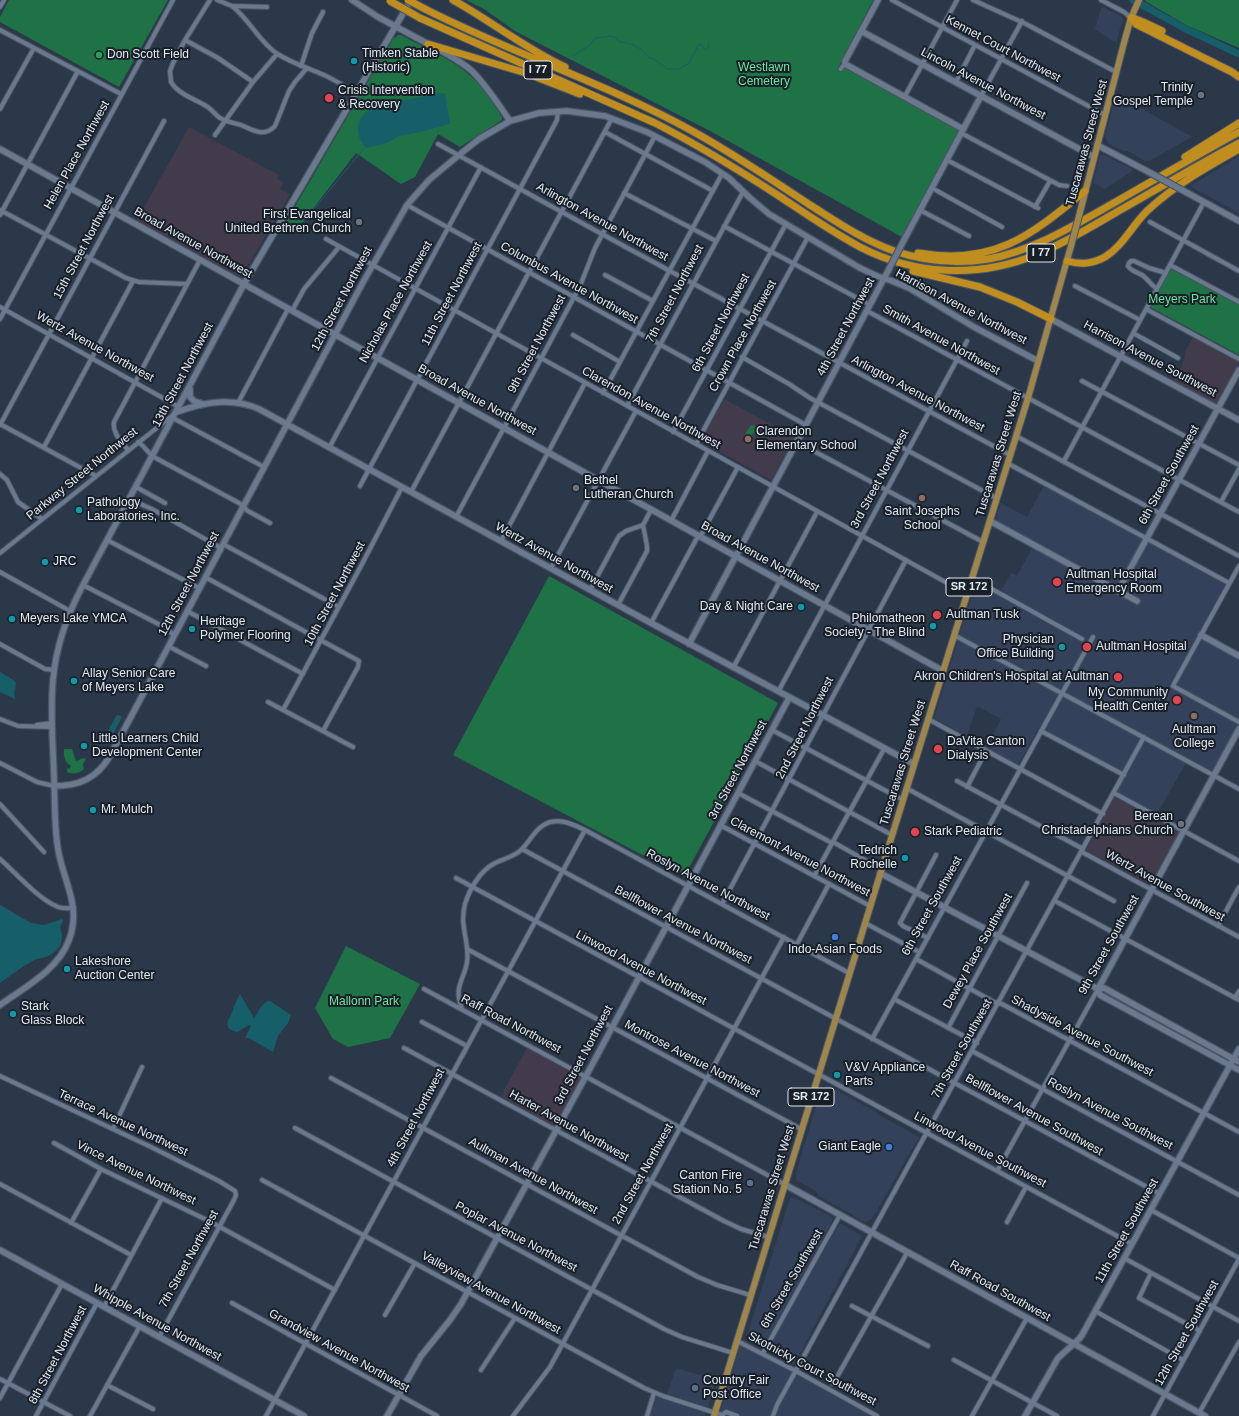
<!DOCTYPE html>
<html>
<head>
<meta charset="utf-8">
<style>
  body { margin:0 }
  canvas { display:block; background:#2b384a }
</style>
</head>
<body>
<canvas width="1239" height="1416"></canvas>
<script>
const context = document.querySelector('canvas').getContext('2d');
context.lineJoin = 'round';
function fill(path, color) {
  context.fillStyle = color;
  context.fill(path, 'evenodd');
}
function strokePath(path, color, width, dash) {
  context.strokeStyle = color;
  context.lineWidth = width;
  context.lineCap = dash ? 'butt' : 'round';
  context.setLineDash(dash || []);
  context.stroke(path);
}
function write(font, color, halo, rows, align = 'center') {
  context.font = font + ' Helvetica,sans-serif';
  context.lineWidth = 4;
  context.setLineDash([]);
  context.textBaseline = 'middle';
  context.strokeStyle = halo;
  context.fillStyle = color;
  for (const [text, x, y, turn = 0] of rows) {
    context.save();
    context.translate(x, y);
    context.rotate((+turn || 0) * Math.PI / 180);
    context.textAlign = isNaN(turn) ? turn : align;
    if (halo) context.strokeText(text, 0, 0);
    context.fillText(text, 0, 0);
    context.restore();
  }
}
const built = new Path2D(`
  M1103,7L1122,17L1123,19L1116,43L1095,29L1101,9Z
  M1116,94L1192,137L1149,161H1145L1128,151H1124L1109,144L1105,136Z
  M1102,155H1104L1132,169V171L1105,189L1093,183L1100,156Z
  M1239,156V213L1190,186L1236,158Z
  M1044,486L1226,584L1197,636L1239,659V721L1212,772L1188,759L1157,814L1117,792L1126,774L1039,727L1018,765L986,747L1001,719L977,706L967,736L934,718L975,585L977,584L999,595L1011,573L1017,576L1035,543L995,521L1001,503L1027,517Z
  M826,1085L875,1111L879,1115L919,1137L872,1219L865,1222L819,1196L816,1191L796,1180V1173L818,1100Z
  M793,1197L832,1217V1222L763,1348L746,1339L790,1198Z
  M840,1223L862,1236L794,1365L767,1349Z
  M742,1339L791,1366L882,1416H719Z
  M676,1368L716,1380L705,1416H643L652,1389L667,1394Z`);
const education = new Path2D(`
  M189,127L279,175L277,179L284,182L280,189L290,194L243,274L239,276L136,222Z
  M1193,337L1239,362L1216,404L1173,381L1184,361L1185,352Z
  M724,399L795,437L771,480L701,441Z
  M1114,797L1179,832L1151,885L1086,850Z
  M527,1048L581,1078L554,1126L501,1096Z`);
const green = new Path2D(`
  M9,0H168L119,87L0,22V17Z
  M466,0H873L840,64L960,130L902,237L712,132L515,31L484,9Z
  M1146,0H1239V48L1186,25L1145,1Z
  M398,35H401C427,49 457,61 477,82C487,93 494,105 502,117V120L460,147L438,134L415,177L401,184L356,153L298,228L286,222L394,37L395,38Z
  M1170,268L1239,305V355L1150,307Z
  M751,425L756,426L758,430L748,438L745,434Z
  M549,576L778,703L684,877L453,755Z
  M64,749H72L76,761L84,758L86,759L83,764L84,769C80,773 73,775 67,772V768L69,769L71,766C64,762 64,756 64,749Z
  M346,946L420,984L390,1038L348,1047L333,1039L315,1008Z`);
const water = new Path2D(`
  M441,93L445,94L450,122L449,124L425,131L399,136L387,143L367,148C361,144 358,136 358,129C358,120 364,113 371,109C377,106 383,105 389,104C406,99 424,97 441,93Z
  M0,671C4,676 12,677 16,683L14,693L15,699L0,692Z
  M117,715L121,716V719L111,738L108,740L105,736Z
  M0,905L31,923L44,925L62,919L63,921L60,927C65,942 60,951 46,957C41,958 35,959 31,962C20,968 10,976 0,983Z
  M240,994L254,1018C259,1012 261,1002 270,1001L291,1015L288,1023L278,1036L273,1052L249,1038H245L251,1026L249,1025L237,1032L229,1029C225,1022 229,1020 232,1013C234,1006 236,1001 240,994Z`);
const stream = new Path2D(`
  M573,56L590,45L595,38L612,36L616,38L618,41L634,45L642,50L648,57L654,59L667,69H679L689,63L699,44L702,45L705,50L708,48L709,42
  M300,226L365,147`);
const river = new Path2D(`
  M1133,0L1184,28L1239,54`);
const street = new Path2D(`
  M210,0L185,40L173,63L170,71L171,82C178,94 195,99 206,106C212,109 215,115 220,118C227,122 234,123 241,125C253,130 264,138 275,126L289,91L295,82L307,68
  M217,0L232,6L267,7
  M892,0L1105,115
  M973,0L1026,24L1116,72
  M1101,0L1124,12L1131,18
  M232,6C249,19 258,40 276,53C291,63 308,68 324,75C335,80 346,87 356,93
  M0,7L4,0
  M0,30L121,94
  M185,40L218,58L253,82
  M301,66L312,33L323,12
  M841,69L845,63
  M956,82L975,45
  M905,96L957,0
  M981,96L1022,21
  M0,109L34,48
  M605,132L713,191
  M961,133L1059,185L1067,186
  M215,135L253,82L277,54
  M438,144L622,245L1010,455
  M947,160L1038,208
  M932,188L1002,227
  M624,193L716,241
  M407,205L806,425
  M1035,207L1050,181
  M0,210L126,278L139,282L187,284
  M920,210L969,236
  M0,215L78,71
  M1150,222L1239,271
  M724,226L870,305
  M326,239L967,594
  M1170,265L1239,302
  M605,275L653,301
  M1075,286L1140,320
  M1157,289C1151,285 1148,279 1142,275C1137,272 1131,271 1128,266L1129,263L1131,261H1134L1149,268L1166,273
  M0,307L179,407
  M1146,309L1239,359
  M292,311L304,289L339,247
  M867,311L1239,512
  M0,319L173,0
  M1133,333L1178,358
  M573,335L620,362
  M742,357L789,384L810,398L996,498
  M1082,381L1239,465
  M603,393L722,174
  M238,403L288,309
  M627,406L743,192
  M173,418L264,467
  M0,424L96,476
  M0,425L164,121
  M673,432L786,224
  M1016,436L1239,556
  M138,442L143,446L152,456L239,503L248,511L270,523
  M797,442L983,542
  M696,444L808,237
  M44,447L133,281
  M329,448L481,167
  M128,450C122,442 112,433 114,422L200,260
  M1064,461L1204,202
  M1007,463L1229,583
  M0,474L7,480L18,502L42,519
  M360,486L557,120L558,111
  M136,487L165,503
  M411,492L612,118
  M129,499L152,509L221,548
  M1221,502L1239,469
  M456,517L580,286L595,248L655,136
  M671,521L708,451
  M700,537L738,467
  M107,540L199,588
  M501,541L585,383
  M223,544L339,607
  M0,553L173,415
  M551,568L636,411
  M0,572L70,611
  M205,577L359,661L358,667L323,731
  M972,578L1082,639
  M83,585L168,629L174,636
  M590,590L619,536L626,531L643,525L651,510
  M618,605L647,551V546L643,525
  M187,611L303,674
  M651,623L698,536
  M954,635L1239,789
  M0,644L45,669L54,670
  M168,646L206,666
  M733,668L817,512
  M1175,682L1239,566
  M1174,684L1173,686L1239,722
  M778,692L967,341
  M268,702L353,747
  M283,710L361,566L402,487
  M0,719L18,726L52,727
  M928,719L1103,814
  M37,725L52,723
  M772,730L903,800
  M1041,731L1124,775
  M755,761L892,835
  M0,763L37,782L54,786
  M957,781L1083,849
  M967,787L986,751
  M906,788L1114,901
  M738,793L832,843
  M1114,793L1239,861
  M0,804L44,852
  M720,825L870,906
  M833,842L881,869
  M522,849L1160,1194
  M1082,852L1239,937
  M0,859C17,874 37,898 58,907C63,909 69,908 74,908
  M814,876L884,749
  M456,878L1132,1244
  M1055,901L1239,1000
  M722,904L906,560
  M865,923L919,952
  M1218,926L1239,887
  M928,938L903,926L900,923L936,855
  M797,944L829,884
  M467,949L801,1129
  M916,959L994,1002L1002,1004L1239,1132
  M424,989L784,1184
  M1235,998L1239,991
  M894,999L977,1043
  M462,1009C453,986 464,981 467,962C470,942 459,927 465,904C470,888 480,871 495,863C504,859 512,857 520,851C531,841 535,827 550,822C563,819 574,825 585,830L849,973
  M422,1022L467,1046
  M948,1028L1027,883
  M872,1039L1093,637
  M404,1048L724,1221L741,1229L768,1237
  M972,1051L1239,1195
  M0,1076L149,1146L219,1181L235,1191L236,1195L234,1200L159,1337
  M331,1078L698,1277L717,1285L750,1295
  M295,1128L664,1329L682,1337L733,1353
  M113,1129L142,1067
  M54,1143L101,1169L209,1221L335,1290
  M997,1171L1098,989
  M262,1180L644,1388L663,1396L722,1415
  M0,1184L131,1255
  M1151,1210L1239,1258
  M1007,1222L1026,1187
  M71,1223L101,1169
  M1124,1258L1239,1321
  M1151,1273L1139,1298L1200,1331
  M232,1303L437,1416
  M852,1306L928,1346
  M104,1307L162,1198
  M1095,1311L1183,1360
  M385,1315L415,1263
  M737,1341L796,1371L877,1416
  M763,1353L840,1215
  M954,1360L1057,1416
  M481,1370L515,1318
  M0,1379L70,1416
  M833,1384L907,1253
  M107,1385L153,1409
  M0,1398L62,1284
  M1199,1413L1239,1342
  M36,1416L97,1303
  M90,1416L140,1326
  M266,1416L585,830
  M513,1416L550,1367L784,937
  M647,1416L654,1393
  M723,1416L722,1415L726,1412L737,1416
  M773,1416L777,1405L1144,737
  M972,1416L1027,1318
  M1153,1416L1239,1259`);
const secondary = new Path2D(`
  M352,0L378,17L430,45
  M878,0L845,61V64L963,129
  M861,31L1094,157
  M438,49C450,56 462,62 472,71C487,86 498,104 510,121
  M1097,145L1145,170
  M0,149L943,671
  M1182,190L1239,221
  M904,240L981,96
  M1051,319L1239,420
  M190,389V397L194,401L203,404
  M177,412C204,402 232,397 259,409L651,623L914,764
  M990,521L1137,601
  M1118,591L1239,370
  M1201,635L1239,656
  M689,644L889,269
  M54,786C80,786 97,778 110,756L362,284L407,205L429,180L459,155L479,139L510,121L539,113L567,111L605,116L647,132L705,162L729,178L750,198L769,214L860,268L877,276L892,281L909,288L974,327L1038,361
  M880,873L1098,989L1104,988L1239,1062
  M1098,989L1239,729
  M1098,989L1100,995L1239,1070
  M0,1005C25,987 58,970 69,940C82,906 63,881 58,849C54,825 55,801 54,776C53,745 50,712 53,680C56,646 67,615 83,585L244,284L411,0
  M784,1184L1205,1416
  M0,1250L304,1416
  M387,1416L421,1356L450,1320L461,1304L586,1076L789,698
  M1025,1416L1058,1358L1079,1339L1082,1335L1239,1049`);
const primary = new Path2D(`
  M1080,212L1125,39L1131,18L1139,0
  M714,1416L886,855L1028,398L1071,246`);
const highway = new Path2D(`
  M453,0C491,21 526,49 565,67
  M425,9C513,54 608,84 694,132C734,154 772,180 810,205C837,222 863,240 894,251C924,261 957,264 988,259C1033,251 1073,226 1112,204C1154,180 1197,155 1239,132
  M420,18L655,123C698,145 739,170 779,196C806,214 832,232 860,247C916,276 980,278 1038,254C1067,242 1094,225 1122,209C1161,187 1199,164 1239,143
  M1131,18L1136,24L1232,72L1239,77
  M1133,18L1143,22L1162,31
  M428,44L526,73L580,94
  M1185,157L1239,123
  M918,253C994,266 1030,236 1085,191
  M1067,261C1081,265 1092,264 1105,257C1123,246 1133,224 1148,210C1175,185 1207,167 1239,149
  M913,271L980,287L1017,302L1051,319`);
const secondaryBridge = new Path2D(`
  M1145,170L1182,190
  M889,269L904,240`);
const primaryBridge = new Path2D(`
  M1071,246L1080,212`);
const highwayBridge = new Path2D(`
  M408,0L425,9
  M390,1L420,18`);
const markers = [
  [99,55,4,"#2e9e5b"],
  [354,61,4,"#0f9aa8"],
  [1201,95,4,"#6b7280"],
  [329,98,5,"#e0444e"],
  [359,222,4,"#6b7280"],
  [748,439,4,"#8d6e63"],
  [576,488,4,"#6b7280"],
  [922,498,4,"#8d6e63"],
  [79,510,4,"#0f9aa8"],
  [45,562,4,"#0f9aa8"],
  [1057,582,5,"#e0444e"],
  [801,607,4,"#0f9aa8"],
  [937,615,5,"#e0444e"],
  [12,619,4,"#0f9aa8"],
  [933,626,4,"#0f9aa8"],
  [192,629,4,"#0f9aa8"],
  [1062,647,4,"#0f9aa8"],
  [1087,647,5,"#e0444e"],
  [1118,677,5,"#e0444e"],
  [74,681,4,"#0f9aa8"],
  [1177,700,5,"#e0444e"],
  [1194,716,4,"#8d6e63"],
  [84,746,4,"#0f9aa8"],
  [938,749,5,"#e0444e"],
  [93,810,4,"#0f9aa8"],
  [1181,824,4,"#6b7280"],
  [915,832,5,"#e0444e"],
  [905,858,4,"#0f9aa8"],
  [835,937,4,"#3f7fe0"],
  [67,969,4,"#0f9aa8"],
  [13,1014,4,"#0f9aa8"],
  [837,1075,4,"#0f9aa8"],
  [889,1147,4,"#3f7fe0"],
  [750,1183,4,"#5c6f8a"],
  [695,1388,4,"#5c6f8a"]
];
const shields = [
  [538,70,28],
  [1041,253,28],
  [969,587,46],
  [811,1097,46]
];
const shieldNames = [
  ["I 77",538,70],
  ["I 77",1041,253],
  ["SR 172",969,587],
  ["SR 172",811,1097]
];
const streetNames = [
  ["Kennet Court Northwest",1003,49,28],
  ["Lincoln Avenue Northwest",983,84,28],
  ["Tuscarawas Street West",1087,143,-75],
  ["Helen Place Northwest",77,155,-61],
  ["Arlington Avenue Northwest",602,222,29],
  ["Broad Avenue Northwest",193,243,29],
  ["15th Street Northwest",84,247,-62],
  ["Columbus Avenue Northwest",569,283,29],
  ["11th Street Northwest",452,294,-62],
  ["7th Street Northwest",675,294,-62],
  ["12th Street Northwest",342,299,-62],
  ["Nicholas Place Northwest",396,302,-61],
  ["Harrison Avenue Northwest",961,307,28],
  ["6th Street Northwest",721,323,-62],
  ["4th Street Northwest",846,327,-62],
  ["Crown Place Northwest",743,336,-61],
  ["Smith Avenue Northwest",941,340,29],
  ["9th Street Northwest",537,344,-62],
  ["Wertz Avenue Northwest",95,347,29],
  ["Harrison Avenue Southwest",1150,359,28],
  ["13th Street Northwest",183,375,-62],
  ["Arlington Avenue Northwest",918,394,28],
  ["Broad Avenue Northwest",477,400,29],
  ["Clarendon Avenue Northwest",651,408,29],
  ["Tuscarawas Street West",999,454,-73],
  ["Parkway Street Northwest",82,474,-39],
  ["6th Street Southwest",1169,475,-61],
  ["3rd Street Northwest",880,479,-62],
  ["Broad Avenue Northwest",760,557,29],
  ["Wertz Avenue Northwest",554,558,29],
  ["12th Street Northwest",189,584,-62],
  ["10th Street Northwest",335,594,-62],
  ["2nd Street Northwest",805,728,-63],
  ["Tuscarawas Street West",903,763,-73],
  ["3rd Street Northwest",738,770,-62],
  ["Claremont Avenue Northwest",800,857,28],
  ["Roslyn Avenue Northwest",708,885,28],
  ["Wertz Avenue Southwest",1165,886,29],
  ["6th Street Southwest",932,906,-61],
  ["Bellflower Avenue Northwest",683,925,28],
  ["9th Street Southwest",1109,945,-61],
  ["Dewey Place Southwest",978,951,-61],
  ["Linwood Avenue Northwest",641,968,28],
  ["Raff Road Northwest",511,1024,28],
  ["Shadyside Avenue Southwest",1082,1036,28],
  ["7th Street Southwest",962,1049,-61],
  ["3rd Street Northwest",584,1055,-62],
  ["Montrose Avenue Northwest",692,1059,28],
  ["Roslyn Avenue Southwest",1110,1114,28],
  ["Bellflower Avenue Southwest",1034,1115,29],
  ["4th Street Northwest",416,1118,-62],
  ["Terrace Avenue Northwest",123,1123,25],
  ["Harter Avenue Northwest",569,1126,29],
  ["Linwood Avenue Southwest",980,1150,28],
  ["Vince Avenue Northwest",136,1173,26],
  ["2nd Street Northwest",643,1174,-61],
  ["Aultman Avenue Northwest",533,1176,29],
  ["Tuscarawas Street West",772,1188,-73],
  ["11th Street Southwest",1127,1231,-61],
  ["Poplar Avenue Northwest",516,1237,28],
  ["7th Street Northwest",189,1259,-61],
  ["6th Street Southwest",792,1279,-60],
  ["Raff Road Southwest",1000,1291,29],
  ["Valleyview Avenue Northwest",491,1293,29],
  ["Whipple Avenue Northwest",157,1323,29],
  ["12th Street Southwest",1187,1333,-61],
  ["Grandview Avenue Northwest",339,1351,29],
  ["8th Street Northwest",58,1355,-62],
  ["Skotnicky Court Southwest",812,1369,28]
];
const poiNames = [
  ["Timken Stable",362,54],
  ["(Historic)",362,68],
  ["Don Scott Field",107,55],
  ["Trinity",1193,88,"right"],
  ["Gospel Temple",1193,102,"right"],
  ["Crisis Intervention",338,91],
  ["& Recovery",338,105],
  ["First Evangelical",351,215,"right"],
  ["United Brethren Church",351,229,"right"],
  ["Clarendon",756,432],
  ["Elementary School",756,446],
  ["Bethel",584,481],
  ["Lutheran Church",584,495],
  ["Pathology",87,503],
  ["Laboratories, Inc.",87,517],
  ["Saint Josephs",922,512,"center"],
  ["School",922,526,"center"],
  ["JRC",53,562],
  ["Aultman Hospital",1066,575],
  ["Emergency Room",1066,589],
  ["Day & Night Care",793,607,"right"],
  ["Aultman Tusk",946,615],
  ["Meyers Lake YMCA",20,619],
  ["Philomatheon",925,619,"right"],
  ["Society - The Blind",925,633,"right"],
  ["Heritage",200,622],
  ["Polymer Flooring",200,636],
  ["Physician",1054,640,"right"],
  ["Office Building",1054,654,"right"],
  ["Aultman Hospital",1096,647],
  ["Allay Senior Care",82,674],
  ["of Meyers Lake",82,688],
  ["Akron Children's Hospital at Aultman",1109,677,"right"],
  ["My Community",1168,693,"right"],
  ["Health Center",1168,707,"right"],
  ["Aultman",1194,730,"center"],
  ["College",1194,744,"center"],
  ["Little Learners Child",92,739],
  ["Development Center",92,753],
  ["DaVita Canton",947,742],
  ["Dialysis",947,756],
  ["Mr. Mulch",101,810],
  ["Berean",1173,817,"right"],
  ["Christadelphians Church",1173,831,"right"],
  ["Stark Pediatric",924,832],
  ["Tedrich",897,851,"right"],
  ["Rochelle",897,865,"right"],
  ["Indo-Asian Foods",835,950,"center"],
  ["Lakeshore",75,962],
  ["Auction Center",75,976],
  ["Stark",21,1007],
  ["Glass Block",21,1021],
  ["V&V Appliance",845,1068],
  ["Parts",845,1082],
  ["Giant Eagle",881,1147,"right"],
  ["Canton Fire",742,1176,"right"],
  ["Station No. 5",742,1190,"right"],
  ["Country Fair",703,1381],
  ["Post Office",703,1395]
];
const parkNames = [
  ["Westlawn",764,68],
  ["Cemetery",764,82],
  ["Meyers Park",1182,300],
  ["Mallonn Park",364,1002]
];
fill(built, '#33425a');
fill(education, '#413b4c');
fill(green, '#1f7146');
fill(water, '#165f69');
strokePath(stream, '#165f69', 1);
strokePath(river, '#165f69', 7);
strokePath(street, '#495463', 6);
strokePath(secondary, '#495463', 8);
strokePath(primary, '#495463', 8);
strokePath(highway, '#495463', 9);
strokePath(street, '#6a798e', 4);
strokePath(secondary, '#6a798e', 5.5);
strokePath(primary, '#9e854b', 6);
strokePath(highway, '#c08d1f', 7);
strokePath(secondaryBridge, '#495463', 8, []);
strokePath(primaryBridge, '#495463', 8, []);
strokePath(highwayBridge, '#495463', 9, []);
strokePath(secondaryBridge, '#6a798e', 5.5);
strokePath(primaryBridge, '#9e854b', 6);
strokePath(highwayBridge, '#c08d1f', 7);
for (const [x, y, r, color] of markers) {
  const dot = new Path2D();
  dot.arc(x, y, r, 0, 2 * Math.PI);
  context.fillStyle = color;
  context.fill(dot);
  strokePath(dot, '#191f27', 1.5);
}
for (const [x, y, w] of shields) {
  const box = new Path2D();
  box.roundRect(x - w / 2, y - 9, w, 18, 3);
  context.fillStyle = '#191f27';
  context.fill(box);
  strokePath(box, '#e1e9f5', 1);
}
write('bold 11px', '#e1e9f5', null, shieldNames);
write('12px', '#e1e9f5', '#191f27', streetNames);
write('12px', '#e1e9f5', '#191f27', poiNames, 'left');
write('12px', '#6de4a0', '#191f27', parkNames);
</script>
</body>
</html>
